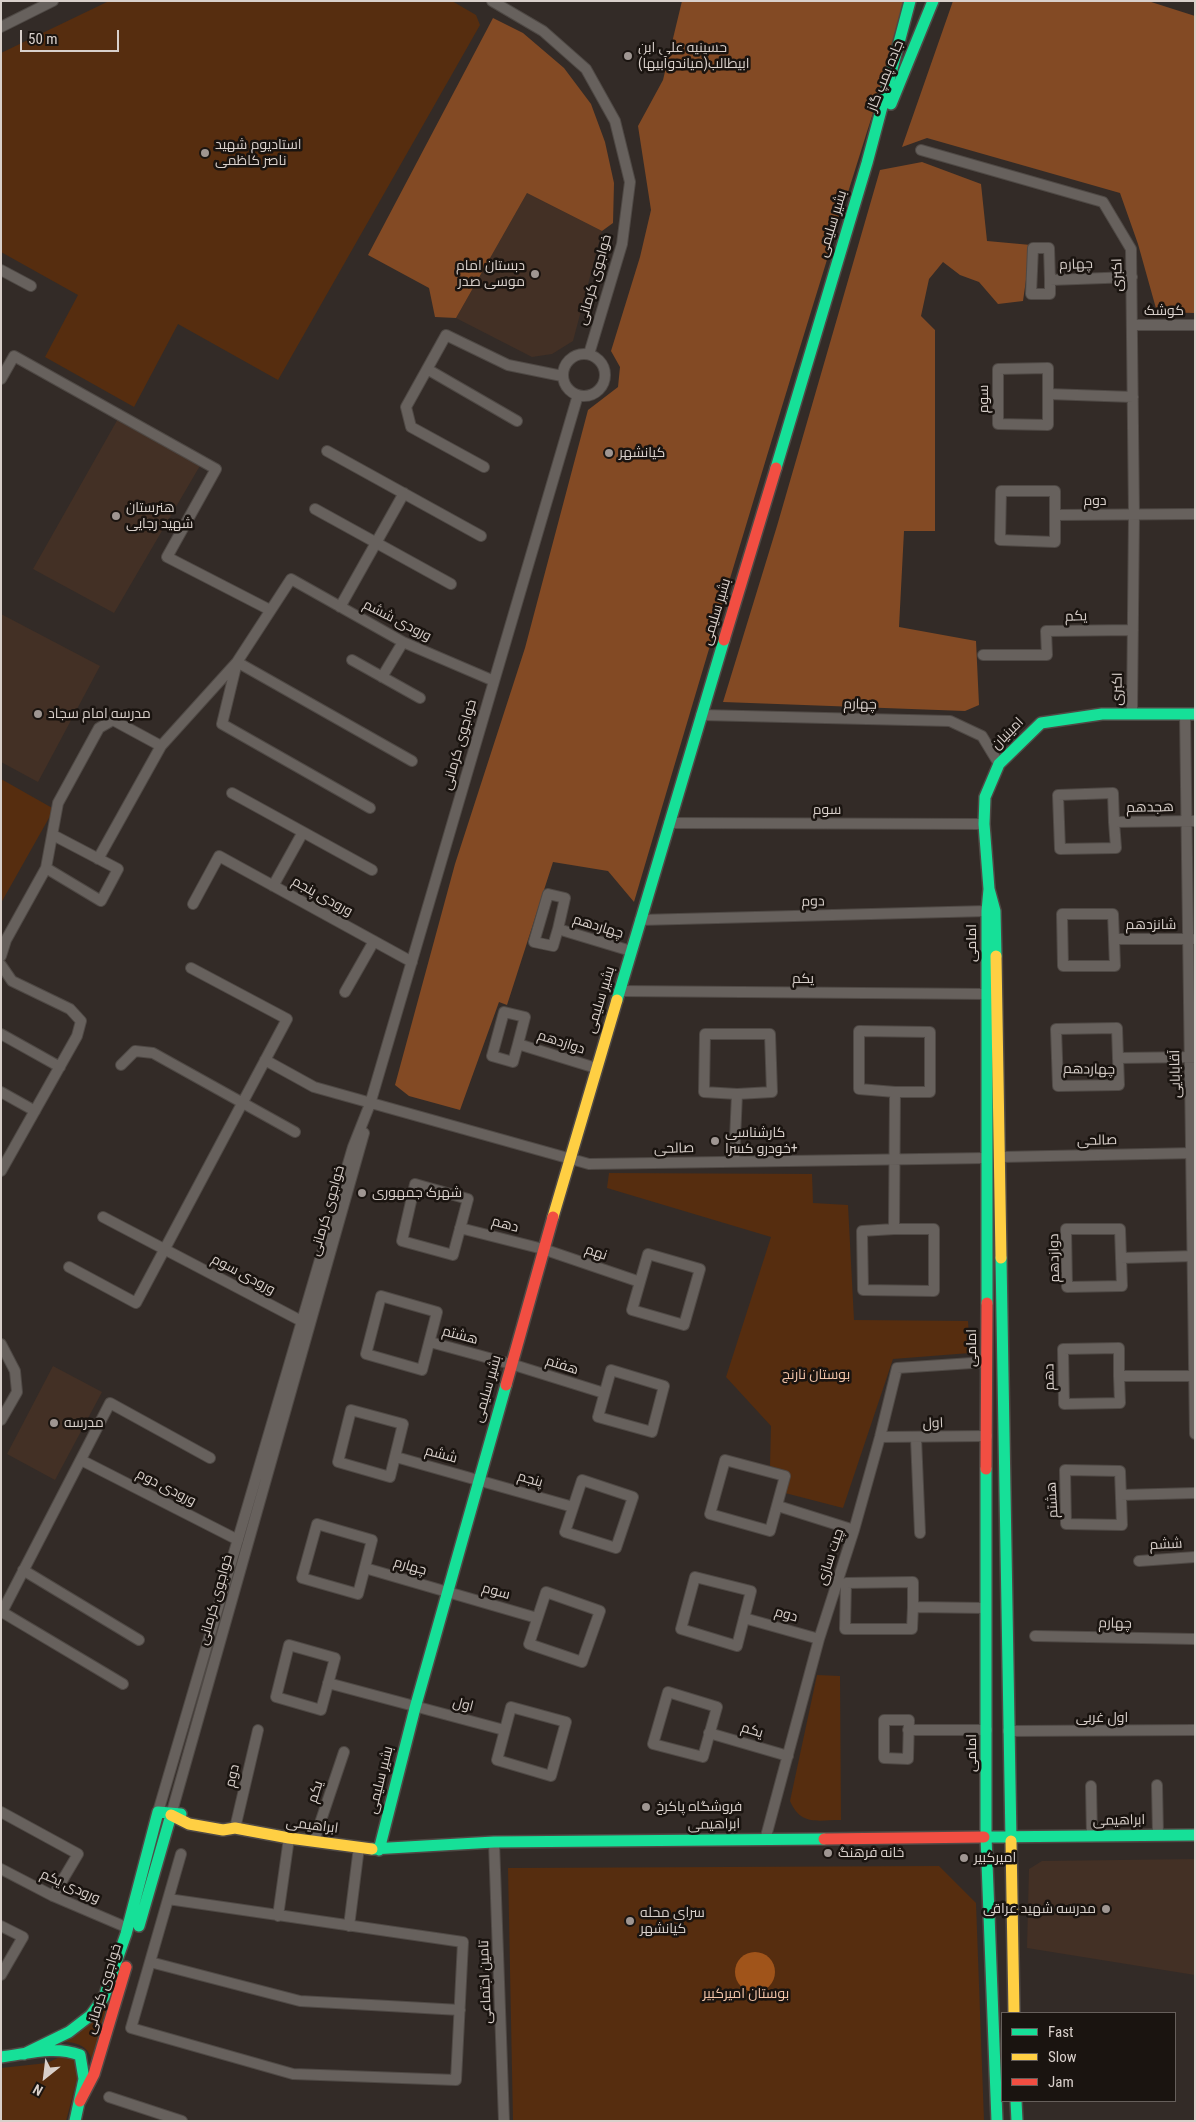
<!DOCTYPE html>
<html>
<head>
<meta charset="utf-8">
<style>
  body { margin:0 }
  #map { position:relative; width:1196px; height:2122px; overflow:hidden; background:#332b27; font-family:"Roboto Condensed",sans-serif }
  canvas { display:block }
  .frame { position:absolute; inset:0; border:2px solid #d9d0cb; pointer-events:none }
  .legend { position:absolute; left:1001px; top:2012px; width:175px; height:90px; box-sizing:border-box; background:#1a1410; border:1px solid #665f5b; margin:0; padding:6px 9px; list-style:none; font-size:15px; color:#d9d0cb }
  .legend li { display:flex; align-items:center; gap:10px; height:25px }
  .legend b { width:25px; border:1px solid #665f5b }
  .north { position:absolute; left:20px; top:2052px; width:50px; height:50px; -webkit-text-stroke:4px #1a1410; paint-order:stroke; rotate:209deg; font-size:14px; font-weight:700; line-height:20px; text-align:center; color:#d9d0cb }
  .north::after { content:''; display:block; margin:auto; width:18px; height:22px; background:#d9d0cb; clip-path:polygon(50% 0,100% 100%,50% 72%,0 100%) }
  .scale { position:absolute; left:20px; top:30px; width:99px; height:22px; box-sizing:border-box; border:2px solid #d9d0cb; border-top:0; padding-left:6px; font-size:15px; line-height:18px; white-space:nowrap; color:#d9d0cb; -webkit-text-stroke:4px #1a1410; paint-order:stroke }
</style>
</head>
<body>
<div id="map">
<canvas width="1196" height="2122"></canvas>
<div class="frame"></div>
<ul class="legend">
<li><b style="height:6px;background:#16e098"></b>Fast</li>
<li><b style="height:6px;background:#ffcf43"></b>Slow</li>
<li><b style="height:6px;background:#f24e42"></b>Jam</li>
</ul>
<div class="north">N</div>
<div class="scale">50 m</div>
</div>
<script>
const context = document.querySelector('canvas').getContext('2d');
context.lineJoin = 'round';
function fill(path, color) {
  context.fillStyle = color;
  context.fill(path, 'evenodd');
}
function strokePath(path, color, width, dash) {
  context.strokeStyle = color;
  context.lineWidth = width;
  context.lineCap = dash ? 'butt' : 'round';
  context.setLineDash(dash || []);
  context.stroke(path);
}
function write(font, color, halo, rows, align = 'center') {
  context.font = font + ' "Roboto Condensed",Cairo,sans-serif';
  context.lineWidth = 5;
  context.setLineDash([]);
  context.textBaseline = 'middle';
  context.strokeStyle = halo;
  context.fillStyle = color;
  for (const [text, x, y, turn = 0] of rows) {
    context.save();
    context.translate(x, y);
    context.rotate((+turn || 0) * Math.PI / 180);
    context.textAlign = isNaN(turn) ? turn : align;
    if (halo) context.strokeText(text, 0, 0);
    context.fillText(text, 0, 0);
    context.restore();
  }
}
const built = new Path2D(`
  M527,193L602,231L573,341L552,354L532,357L456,318Z
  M119,417L201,464L114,613L33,569Z
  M1,614L100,666L38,782L1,762Z
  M53,1366L102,1392L55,1480L7,1454Z
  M1195,1859V1975L1027,1948L1029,1869L1042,1861Z`);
const green = new Path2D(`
  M109,1H452L476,15L480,25L278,380L178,324L134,407L45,357L78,295L1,252V53Z
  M1,779L54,809L1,903Z
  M609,1173L812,1174L813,1203L848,1205L854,1320L968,1321L970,1353L893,1359L843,1508L785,1493L789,1473L770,1466L771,1426L726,1377L771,1237L607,1188Z
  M817,1675L840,1676L841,1820C817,1820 801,1826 790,1801Z
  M939,1866L976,1903L984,2121H513L508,1868Z
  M119,1981L92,2060C87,2044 76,2043 61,2041Z
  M64,2055L76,2061L79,2072L66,2121H1V2068L47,2063Z`);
const forest = new Path2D(`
  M682,1H906L902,22C808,314 721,608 634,902L608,871L553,862L507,1005L499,1002L460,1110L409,1096L395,1085L455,864L525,648L588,410L618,387L620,367L611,351L640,257L651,210L638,126L663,80Z
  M953,1H1148L1195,16V313L1157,312L1138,244L1120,193L927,138L902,147Z
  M493,18L523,33L564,68L591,104L605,142L614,183L613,223L602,231L527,193L456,318L435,317L429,288L368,255Z
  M922,162L981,184L987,241L1031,245L1023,301L998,304L979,282L960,275L943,262L929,279L921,316L935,330V531H904L899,627L976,641L979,705L965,711L723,702L777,526L880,170Z`);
const water = new Path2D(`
  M735 1972a20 20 0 1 1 40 0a20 20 0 1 1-40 0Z`);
const street = new Path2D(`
  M492,1L543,31L586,69L615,121L630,182L622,244L589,354
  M1,27L53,1
  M921,150L1103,202L1131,249L1134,515L1132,714
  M1,270L31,286
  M1050,280L1049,248H1033L1031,294H1050V280L1132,277
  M1132,325H1195
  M563 375a21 21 0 1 1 42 0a21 21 0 1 1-42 0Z
  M427,369L517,421
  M1,379L14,356L216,469L167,557L270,610
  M1048,394V368L998,369V424L1048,425V394L1133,397
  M327,451L481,536
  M484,467L411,427L406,407L446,335L508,365L562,376
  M1001,491H1055V542L1000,540Z
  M315,509L451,584
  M1055,515L1195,514
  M340,607L404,493
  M983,655H1047L1046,631L1133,630
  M352,660L420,698
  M382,677L403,642
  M1185,714L1195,1434
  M701,715L950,721L982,736L999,764
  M232,793L372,870
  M370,808L222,724L237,662L412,761
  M1114,822L1113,793L1058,795L1060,849L1116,848L1114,822L1195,821
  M669,823L984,824
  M53,835L118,869L101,901L46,868L58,803L99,728L113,720L161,746
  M98,859L161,746L237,662L291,579L403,642L494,681
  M273,886L303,832
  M193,904L219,856L412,962
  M640,920L987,911
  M558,929L565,898L548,894L534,942L553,946L558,929L631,951
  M1114,939L1113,914H1062L1063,966H1115L1114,939H1193
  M1,956L6,940L46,868
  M1,965L12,981L70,1009L81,1021L77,1036L1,1171
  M619,991L987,994
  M345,992L374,941
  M1,1034L60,1067
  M518,1044L525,1017L504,1012L492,1056L513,1062L518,1044L596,1068
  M1118,1058L1117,1028L1056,1029L1058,1086L1119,1085L1118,1058L1195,1057
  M265,1060L314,1087L589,1164L987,1158
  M121,1065L135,1051L153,1053L295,1132
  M1,1092L35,1111
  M1000,1157L1195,1153
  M734,1162L737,1094L704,1092L705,1034H770L772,1092L737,1094
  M415,1184L468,1199L453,1255L402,1241Z
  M103,1217L307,1324
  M460,1228L543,1249L640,1282
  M894,1229L862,1231L863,1290L934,1291V1229H894L895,1092H930V1032L859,1031V1089L895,1092
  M648,1254L700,1269L684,1325L632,1310Z
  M1121,1258L1120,1229H1066L1067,1287L1122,1286L1121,1258L1195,1256
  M69,1267L136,1303L287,1019L191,968
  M381,1296L437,1312L422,1370L366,1354Z
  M430,1342L511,1364L604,1393
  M1,1344L15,1371L17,1392L1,1420
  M611,1370L664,1386L652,1432L598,1417Z
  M1119,1376V1348L1063,1349L1064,1404L1120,1403L1119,1376H1194
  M351,1410L403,1424L390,1477L338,1462Z
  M880,1437L987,1436
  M916,1438L920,1533
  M396,1457L573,1507
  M81,1460L238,1540
  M725,1460L785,1476L770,1531L710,1514Z
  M1065,1470L1120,1471L1122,1525L1066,1524Z
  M582,1480L633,1497L616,1548L565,1532Z
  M1121,1495L1195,1493
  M778,1506L854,1530
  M317,1524L372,1540L358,1594L302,1578Z
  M1139,1561L1195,1557
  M365,1568L537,1618
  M23,1570L139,1640
  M695,1577L751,1591L737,1646L681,1629Z
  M546,1592L600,1611L582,1662L529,1644Z
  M913,1607V1582L846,1583L845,1629H912L913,1607L985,1608
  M744,1618L819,1639
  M1035,1636L1195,1639
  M289,1645L335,1658L321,1710L276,1697Z
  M328,1683L504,1730
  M123,1684L2,1612L110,1403L210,1458
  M668,1692L717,1707L703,1757L653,1744Z
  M511,1707L566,1722L551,1776L497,1760Z
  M884,1720H909L908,1759L884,1758Z
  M908,1730H987
  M1008,1731L1195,1730
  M709,1733L788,1756
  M1157,1785L1158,1835
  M1091,1786L1092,1836
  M1,1812L78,1854L53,1896
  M158,1812L353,1147L370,1104L578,395
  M171,1815L364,1133
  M235,1828L258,1730
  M765,1840L819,1639L854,1530L880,1437L897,1368L987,1362
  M314,1841L344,1752
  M494,1842L504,2121
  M1,1869L53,1896L128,1928
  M168,1899L463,1942L456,2080L293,2074L131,2028L181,1854
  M278,1916L289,1838
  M1,1926L23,1937L1,1975
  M349,1926L359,1847
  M150,1962L300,2001L460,2010
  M109,2097L182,2121`);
const fast = new Path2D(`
  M891,104L933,1
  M776,468L867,163L910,1
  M989,889L984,824L985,797L999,764L1041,723L1102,714H1195
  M617,1000L724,640
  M1001,1258L1011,1841
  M987,1303V911L989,889L995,911L996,956
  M986,1469V1837L997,2121
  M984,1837L1195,1835
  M372,1849L494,1842L824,1839
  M379,1850L415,1708L506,1385
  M139,1926L171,1815
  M24,2054L69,2032L91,2015L104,1997L126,1934L158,1812L181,1814
  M1,2057C27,2054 54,2045 80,2055L84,2079L75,2121
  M1016,2101L1017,2121`);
const slow = new Path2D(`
  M996,956L1001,1258
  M553,1217L617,1000
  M171,1815L189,1824L223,1830L235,1828L289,1838L372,1849
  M1011,1841L1014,2013`);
const jam = new Path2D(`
  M724,640L776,468
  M506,1385L553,1217
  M986,1469L987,1303
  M824,1839L984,1837
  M80,2101L94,2074L126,1967`);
const markers = [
  [628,56,5,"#9f9692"],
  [205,153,5,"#9f9692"],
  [535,274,5,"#9f9692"],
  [609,453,5,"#9f9692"],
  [116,516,5,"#9f9692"],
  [38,714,5,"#9f9692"],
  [715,1141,5,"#9f9692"],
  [362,1193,5,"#9f9692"],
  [54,1423,5,"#9f9692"],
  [646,1807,5,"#9f9692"],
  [828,1853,5,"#9f9692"],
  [964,1858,5,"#9f9692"],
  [1106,1909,5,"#9f9692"],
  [630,1921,5,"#9f9692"]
];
const poiNames = [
  ["حسینیه علی ابن",638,48],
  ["ابیطالب(میاندوآبیها)",638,64],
  ["استادیوم شهید",215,145],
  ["ناصر کاظمی",215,161],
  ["دبستان امام",525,266,"right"],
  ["موسی صدر",525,282,"right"],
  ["کیانشهر",619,453],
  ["هنرستان",126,508],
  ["شهید رجایی",126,524],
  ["مدرسه امام سجاد",48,714],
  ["کارشناسی",725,1133],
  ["خودرو کسرا+",725,1149],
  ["شهرک جمهوری",372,1193],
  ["مدرسه",64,1423],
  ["فروشگاه پاکرخ",656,1807],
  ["خانه فرهنگ",838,1853],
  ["امیرکبیر",974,1858],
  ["مدرسه شهید عراقی",1096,1909,"right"],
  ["سرای محله",640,1913],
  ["کیانشهر",640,1929]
];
const streetNames = [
  ["جاده پمپ گاز",886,76,-68],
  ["بشیر سلیمی",833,224,-73],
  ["چهارم",1076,265,-2],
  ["اکبری",1118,275,-91],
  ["خواجوی کرمانی",595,280,-74],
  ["کوشک",1164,311],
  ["سوم",984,399,-90],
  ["دوم",1095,501],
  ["بشیر سلیمی",717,612,-73],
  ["یکم",1076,617,-1],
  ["ورودی ششم",397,621,27],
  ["اکبری",1118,689,-89],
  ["چهارم",860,705,1],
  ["امینیان",1008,734,-45],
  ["خواجوی کرمانی",460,745,-74],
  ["هجدهم",1150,808,-1],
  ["سوم",827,810],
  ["ورودی پنجم",322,897,29],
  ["دوم",813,902,-1],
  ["شانزدهم",1151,925],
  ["چهاردهم",598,927,17],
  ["امامی",972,943,-90],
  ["یکم",803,979],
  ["بشیر سلیمی",601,1000,-73],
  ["دوازدهم",561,1043,18],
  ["چهاردهم",1089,1070,1],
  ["آقابابایی",1176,1074,-91],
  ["صالحی",1097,1141,-1],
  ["صالحی",674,1149,-1],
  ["خواجوی کرمانی",328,1211,-74],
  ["دهم",505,1225,15],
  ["نهم",596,1253,19],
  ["دوازدهم",1055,1258,-91],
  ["ورودی سوم",243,1275,28],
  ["هشتم",460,1336,15],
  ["امامی",972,1348,-90],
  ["هفتم",562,1366,18],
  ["دهم",1050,1377,-91],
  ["بشیر سلیمی",488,1389,-74],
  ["اول",933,1424,-2],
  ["ششم",441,1455,15],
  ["پنجم",530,1480,16],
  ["ورودی دوم",166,1488,27],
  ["هشتم",1053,1500,-93],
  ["ششم",1166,1545,-3],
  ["چیت سازی",831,1557,-72],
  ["چهارم",410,1567,16],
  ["سوم",496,1592,16],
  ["خواجوی کرمانی",216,1600,-74],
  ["دوم",786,1615,16],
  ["چهارم",1115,1624,1],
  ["اول",463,1705,14],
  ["اول غربی",1102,1718],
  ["یکم",752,1731,17],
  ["امامی",972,1753,-90],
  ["دوم",233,1776,-77],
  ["بشیر سلیمی",381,1780,-76],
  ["یکم",316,1792,-72],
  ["ابراهیمی",1119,1821,-1],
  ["ابراهیمی",714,1825,-1],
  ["ابراهیمی",312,1826,7],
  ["ورودی یکم",70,1887,24],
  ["تامین اجتماعی",486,1982,-92],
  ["خواجوی کرمانی",104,1989,-73]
];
const parkNames = [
  ["بوستان نارنج",816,1375],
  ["بوستان امیرکبیر",746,1994]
];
fill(built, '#433025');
fill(green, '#562d0f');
fill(forest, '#834a24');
fill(water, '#a0541a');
strokePath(street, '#4f4945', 12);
strokePath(fast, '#4f4945', 14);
strokePath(slow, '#4f4945', 14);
strokePath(jam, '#4f4945', 14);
strokePath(street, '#67615d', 10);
strokePath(fast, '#16e098', 11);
strokePath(slow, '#ffcf43', 11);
strokePath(jam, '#f24e42', 11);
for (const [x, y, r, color] of markers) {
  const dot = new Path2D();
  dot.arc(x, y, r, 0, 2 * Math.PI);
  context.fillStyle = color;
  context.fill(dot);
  strokePath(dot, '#1a1410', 2);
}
write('14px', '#d9d0cb', '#1a1410', poiNames, 'left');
write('14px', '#d9d0cb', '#1a1410', streetNames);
write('14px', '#f3c5aa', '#1a1410', parkNames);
</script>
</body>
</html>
